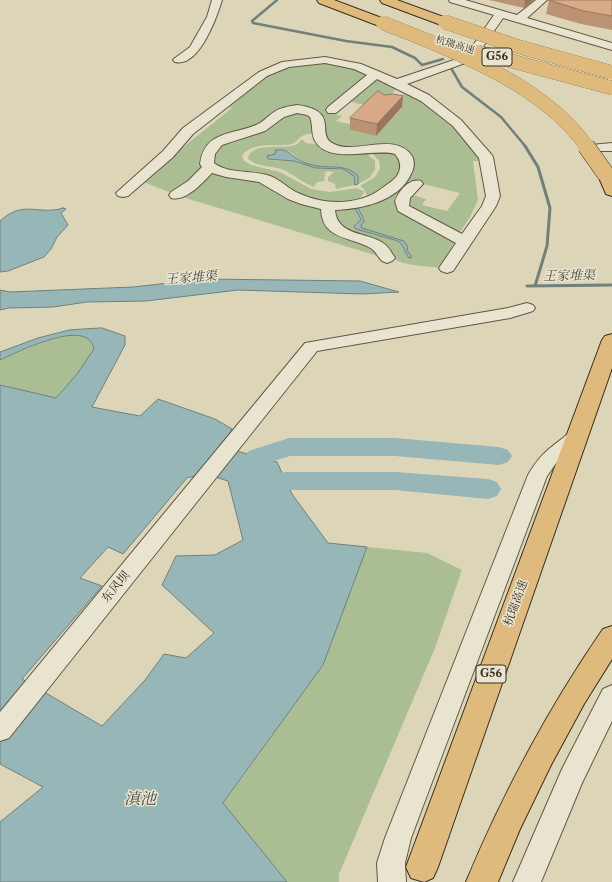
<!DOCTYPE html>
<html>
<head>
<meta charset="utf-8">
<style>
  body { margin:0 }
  canvas { display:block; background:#ddd5b7 }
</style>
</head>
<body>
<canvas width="612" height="882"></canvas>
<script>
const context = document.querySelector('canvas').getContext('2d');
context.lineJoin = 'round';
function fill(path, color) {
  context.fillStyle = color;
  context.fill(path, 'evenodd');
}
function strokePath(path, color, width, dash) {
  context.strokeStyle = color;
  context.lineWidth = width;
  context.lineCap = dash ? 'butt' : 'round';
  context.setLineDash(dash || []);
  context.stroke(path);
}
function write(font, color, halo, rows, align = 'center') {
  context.font = font + ' "Libre Caslon Text","Noto Serif SC",serif';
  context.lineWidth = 3;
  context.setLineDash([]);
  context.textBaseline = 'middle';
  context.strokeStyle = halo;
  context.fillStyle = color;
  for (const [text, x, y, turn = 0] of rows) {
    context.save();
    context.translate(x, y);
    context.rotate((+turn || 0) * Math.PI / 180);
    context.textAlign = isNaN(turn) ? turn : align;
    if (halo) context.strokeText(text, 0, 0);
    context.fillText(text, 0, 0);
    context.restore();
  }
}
const green = new Path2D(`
  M319,62C334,63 357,63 368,73L325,112L342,116L336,121L354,125L350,130L376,136L402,108L390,105L400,95C423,87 469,139 481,157L483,161H473L478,200L470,217L458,235L410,210C405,206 404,202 409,197L413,195L426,199L422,205L447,211L460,193L415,182L398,201L401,209L404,212L455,241L441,268C427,266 411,266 398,261C394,260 394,255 391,252C388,249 384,247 380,245C365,235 329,234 332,209L354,206L361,220L354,226L356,229L398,241C404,245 404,252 409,258L412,257L407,250L408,247L404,241L362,228L361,225L365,220L359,211L358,206C373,203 403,190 407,175C409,170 409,164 409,159C394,132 342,163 325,141C320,134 324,124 321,117C311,106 288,105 277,112C270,117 266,124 258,127C239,135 220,134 205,151L203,169L187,186L174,194L141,181L232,108L225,106L267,75L277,69L293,65Z
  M378,78L397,88C379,107 375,109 349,101L370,81Z
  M285,112L311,113L313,134C297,133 301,142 291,144C275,148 256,140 242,155L244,161L251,165L280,172L311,189L330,192L357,188L363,191L364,193L356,203L327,204L220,169L210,160L217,145C243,146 264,126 285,112Z
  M302,139L306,143L316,144L319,146L364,151L375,161V170L369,178L358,184V178C342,161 332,170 312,165C301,161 297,157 288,151C279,152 275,151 271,160L294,161L316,168L346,170L354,176L355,185L336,189L335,184L328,181V177L334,172L327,171L324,174L326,175L324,178L325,181L317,182L314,187C303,183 294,175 284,170C273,165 256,168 248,158C252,141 285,150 295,145C298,144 300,141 302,139Z
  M381,149L400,155L401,177L361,202L367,195L363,188L360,186L375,177L380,168L379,161L369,150Z
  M208,172L258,178L322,207L326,216L369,244L378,256L179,196Z
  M72,334C82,336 92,337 94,349L77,374L56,398L0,385V360L45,341Z
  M367,547L427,553L462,570L435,648L339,874V882H287L223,804L323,665Z`);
const water = new Path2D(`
  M276,150C288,148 289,155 298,159C302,162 308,164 313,165C328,169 346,163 358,176V184L355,185L354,176L343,169L316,168L294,161L268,159L267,156L275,154Z
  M354,206H358C358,212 365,216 364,222L361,225L362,228L404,241L408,247L407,250L412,257L409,258C404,252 404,245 398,241L356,229L354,226L361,220Z
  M63,208L66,209L61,213L68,225L57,237L51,249L44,257L8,271L0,272V221C23,199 40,216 63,208Z
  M205,279L360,281L399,292L362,294L238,290L146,301L87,302L53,307L9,308L0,310V290L10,292L133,287Z
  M102,328L125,336V345L92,407L140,416L158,399L215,419L232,429L225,442L233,450L277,462L292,494L328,543L367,547L323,665L223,803L287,882H0V822L43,787L0,764V385L56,398L77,374L94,349C88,316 18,352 0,360V352L38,338L69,330ZM201,475L212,476L228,481L243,540L215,555L176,556L162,585L214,633L186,658L164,654L145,680L102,726L22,679L102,586L80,578L108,547L123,554L187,478Z`);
const streamFar1 = new Path2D(`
  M277,0L252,21L253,23L346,41L392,47L415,58L422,65L443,59
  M451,68L462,87L501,117L526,147`);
const stream = new Path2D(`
  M525,146L538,167L550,208L547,246L535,286
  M527,286L612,285`);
const river = new Path2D(`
  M289,438H395L499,447L508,450L512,456L508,462L499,465L395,456H290L258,466L249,463L245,457L249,451Z
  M286,472H395L488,479L497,482L501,489L497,496L488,499L395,490H286L277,488L273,481L277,474Z`);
const minor = new Path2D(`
  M212,0H222C217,17 199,68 175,62L173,60L175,58L190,47L207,17Z
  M449,0H465L517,15L536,0H547L527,18L612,43V50L503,18L475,58L468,62L407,84L429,95L461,120L491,154L493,157L500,196L496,206L453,271L447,273L441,271L439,268L456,243L398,211L395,201C399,191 409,178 421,181L423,184L410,198L409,206L462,234L482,206L486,196L479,158L453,126L421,101L377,79L336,113H328L326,110L328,107L367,75L354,69L325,63L289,67L267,76L193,134L173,157L128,196L123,197L118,196L116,193L163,151L183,128L259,72L282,62L325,57L361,64L397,79L460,58L467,54L494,15L450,2Z
  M297,105C342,111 314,135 334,144C355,155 395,131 412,156C415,162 414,169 411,174C399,201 362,209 335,210C337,236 367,232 383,243C389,247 391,252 395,258L392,261L387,263L382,261C378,257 376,252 372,249C352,236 322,241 321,209L301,204L288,199L259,182L226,177L212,173C202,183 186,202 171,198L169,195L171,192L188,181L202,167L200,164C204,131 232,135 256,125C263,122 267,117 274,112C280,108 289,106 297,105ZM297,113L307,115L310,117C313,124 311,134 315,141C329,165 373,148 395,154C401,161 402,168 397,176C394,180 389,183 385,186C361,206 326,206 298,193C287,188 279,178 267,175C250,170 228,174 214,163L215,154L222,145L265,131L284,117Z
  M612,143V151H591L589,148L591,145Z
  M527,303L533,305L535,308L533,311L510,318L317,351L9,738L0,741V712L305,343L508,308Z
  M578,427L585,428L587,433L579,446L557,462L547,476L411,838L405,863L406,882H378L377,863L385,838L528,475C540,455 546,451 563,438C569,433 570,429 578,427Z
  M612,685V721L582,783L541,882H513L562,769L603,689Z`);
const highway = new Path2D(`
  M317,0H334L387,20L389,23L387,26H379L319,3Z
  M380,0H397L449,19L451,22L449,25H441L382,3Z
  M605,168L611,170L612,172V196L606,194L597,173L599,170Z
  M612,334V368L438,867L433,878L424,882L411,878L406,867L602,340L605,336Z
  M612,626V659L584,704L551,765L520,829L498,882H466C503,793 548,709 603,629Z`);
const highwayBridgeFar1 = new Path2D(`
  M445,22L516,46L610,72
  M383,23C451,50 544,84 587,147
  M478,52L612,88`);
const highwayBridge = new Path2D(`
  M586,146L605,173`);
const wall = new Path2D(`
  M489,0H534L524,8Z
  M549,0H612V30L581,24L546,14Z
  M384,95L402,107L376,136L350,130V118Z`);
const shadedWall = new Path2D(`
  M525,0H534L524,8Z
  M403,96L402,107L376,136L377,124Z`);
const building = new Path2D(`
  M549,0H612V16L584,11Z
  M378,91L384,95L393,94L403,96L377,124L350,118Z`);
const farStreetnames = [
  ["杭瑞高速",455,45,17]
];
const shields = [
  [497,57,30],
  [491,674,30]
];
const shieldNames = [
  ["G56",497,57],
  ["G56",491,674]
];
const streetNames = [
  ["东风坝",116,587,-51],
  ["杭瑞高速",516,603,-70]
];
const waterNames = [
  ["王家堆渠",569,276,-1],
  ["王家堆渠",191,278,-4]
];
const nearWaternames = [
  ["滇池",140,799]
];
fill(green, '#abbe93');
fill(water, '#96b6b8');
strokePath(water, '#70807c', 1);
strokePath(streamFar1, '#70807c', 2.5);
strokePath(stream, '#70807c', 3);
fill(river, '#96b6b8');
strokePath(minor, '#615846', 2);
strokePath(highway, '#382e21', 2);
fill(minor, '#e9e4d0');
fill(highway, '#deba7c');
strokePath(highwayBridgeFar1, '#382e21', 14, []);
strokePath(highwayBridge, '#382e21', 18, []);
strokePath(highwayBridgeFar1, '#deba7c', 14);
strokePath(highwayBridge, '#deba7c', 17);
fill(wall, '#bb9274');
fill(shadedWall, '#98775e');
fill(building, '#d9aa87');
strokePath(building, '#98775e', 1);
write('10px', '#382e21', '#e9e4d0', farStreetnames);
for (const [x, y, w] of shields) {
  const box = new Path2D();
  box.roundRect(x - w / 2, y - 9, w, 18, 3);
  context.fillStyle = '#e9e4d0';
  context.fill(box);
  strokePath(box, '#382e21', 1);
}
write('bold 11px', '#382e21', null, shieldNames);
write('12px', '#382e21', '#e9e4d0', streetNames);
write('italic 13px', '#4b493f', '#e9e4d0', waterNames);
write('italic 16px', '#4b493f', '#e9e4d0', nearWaternames);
</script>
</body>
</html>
